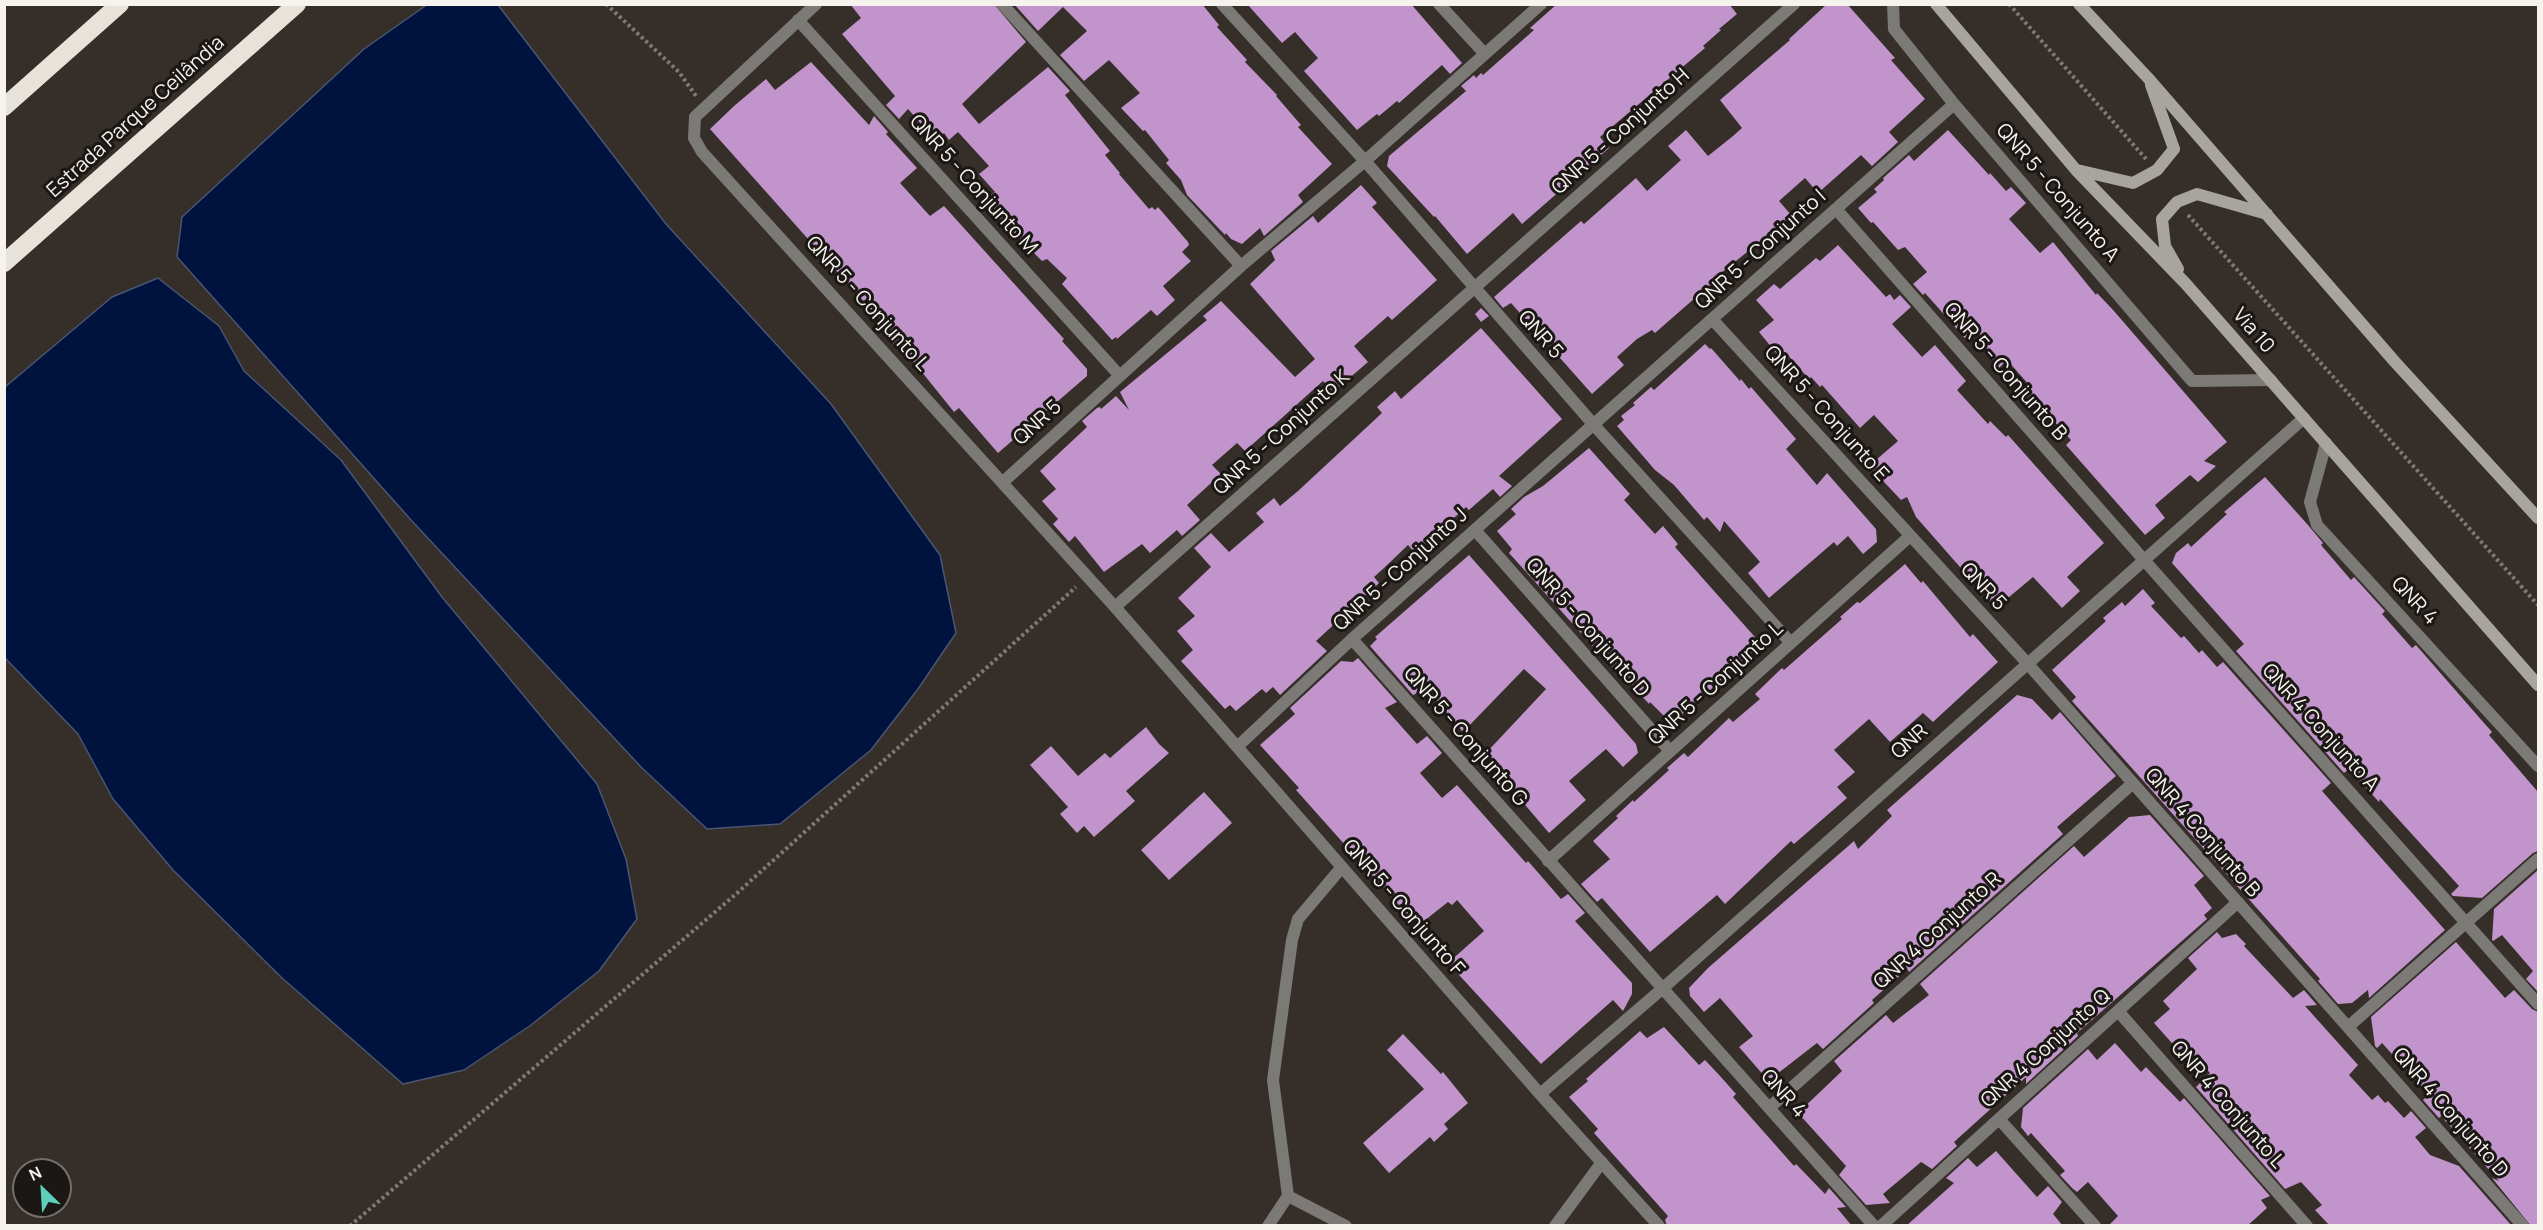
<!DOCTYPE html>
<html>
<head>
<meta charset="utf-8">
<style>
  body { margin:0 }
  #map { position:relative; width:2543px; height:1230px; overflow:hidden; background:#352e29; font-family:Manrope,sans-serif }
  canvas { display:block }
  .frame { position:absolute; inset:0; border:6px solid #f6f2ee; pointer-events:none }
  .north { position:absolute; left:12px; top:1158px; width:60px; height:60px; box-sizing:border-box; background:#1a1715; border:2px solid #726f6c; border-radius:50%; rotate:335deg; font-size:16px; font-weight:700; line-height:24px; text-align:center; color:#f6f2ee }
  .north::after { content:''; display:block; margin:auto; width:21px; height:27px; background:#5dceb9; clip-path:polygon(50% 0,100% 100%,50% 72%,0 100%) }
</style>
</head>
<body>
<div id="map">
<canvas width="2543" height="1230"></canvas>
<div class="frame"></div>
<div class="north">N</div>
</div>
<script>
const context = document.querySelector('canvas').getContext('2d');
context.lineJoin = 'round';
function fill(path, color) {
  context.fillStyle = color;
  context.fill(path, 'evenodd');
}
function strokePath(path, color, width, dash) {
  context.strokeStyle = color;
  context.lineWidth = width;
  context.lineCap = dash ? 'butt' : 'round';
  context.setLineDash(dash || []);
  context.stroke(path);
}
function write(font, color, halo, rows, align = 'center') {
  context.font = font + ' Manrope,sans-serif';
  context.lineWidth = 6;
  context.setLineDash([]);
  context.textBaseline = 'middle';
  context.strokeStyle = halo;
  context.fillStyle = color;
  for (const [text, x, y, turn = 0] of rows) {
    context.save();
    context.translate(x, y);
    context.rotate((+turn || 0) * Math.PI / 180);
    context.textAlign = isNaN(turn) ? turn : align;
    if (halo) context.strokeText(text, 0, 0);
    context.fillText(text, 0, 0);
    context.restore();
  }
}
const water = new Path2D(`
  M428,4L498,5L666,224L831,404L940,555L956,633L918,689L871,750L780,824L707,829L641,767L411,520L177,257L182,217L364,49Z
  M158,278L219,326L244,371L341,460L442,597L597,784L626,859L637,919L599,971L531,1025L464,1070L403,1084L282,978L173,870L113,799L78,734L5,658V387L112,297Z`);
const building = new Path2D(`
  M850,4H994L1026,42L962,104L979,124L1048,67L1070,91L1065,95L1110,151L1105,155L1120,173L1119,174L1149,209L1152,207L1155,210L1158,207L1188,242L1189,245L1182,252L1191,261L1163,286L1175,300L1157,316L1151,310L1117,339L1116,337L1112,340L1062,284L1067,278L1047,259L1042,261L999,218L1001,217L985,199L995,192L979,174L989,166L958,132L949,140L944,133L935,140L908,109L899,119L886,105L895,96L842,34L861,18Z
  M1014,4H1202L1219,25L1217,27L1247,60L1245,62L1277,95L1276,96L1301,125L1298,127L1332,164L1298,195L1303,202L1264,236L1260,228L1242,244L1231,239L1226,233L1225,235L1187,195L1181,180L1166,163L1169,160L1145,130L1143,131L1121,108L1140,93L1109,60L1084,81L1060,55L1087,31L1063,7L1038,31Z
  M1247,4H1411L1462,63L1450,74L1442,65L1399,103L1397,101L1379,116L1377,114L1357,130L1304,71L1318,58L1295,32L1282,43Z
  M1557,4H1729L1737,14L1719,29L1721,30L1703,46L1705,48L1600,137L1609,148L1522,224L1513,213L1467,254L1435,216L1434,217L1387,166L1389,156L1466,91L1461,86L1474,75L1476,78L1481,73L1483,75L1534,30L1530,28Z
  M1827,4H1847L1895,58L1891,60L1925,99L1889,132L1898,142L1872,166L1861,155L1818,193L1805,178L1779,201L1792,216L1721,273L1724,278L1706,293L1703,291L1655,333L1652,330L1637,339L1617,357L1624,365L1592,394L1552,349L1556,345L1531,317L1527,321L1511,303L1503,308L1494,297L1581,221L1584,224L1636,178L1647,191L1681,160L1668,146L1686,130L1708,156L1733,136L1742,128L1720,100L1790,40L1789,39Z
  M811,62L869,125L874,116L888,132L886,134L917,168L900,183L930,216L944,206L1064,339L1062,341L1087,369V376L998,453L959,408L954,412L909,356L906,358L893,343L878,326L882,322L710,129L734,106L766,79L775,90Z
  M1948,130L1989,175L1990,173L2006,191L2011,187L2026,203L2009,219L2040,253L2053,242L2096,295L2097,293L2114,311L2227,442L2204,461L2216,466L2198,482L2190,475L2155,505L2165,518L2145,535L2066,445L2071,440L2041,407L2037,410L2022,393L2030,386L2007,360L1999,368L1991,358L1976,327L1965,338L1925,293L1923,295L1913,284L1927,272L1905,247L1898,250L1873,222L1871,223L1858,208L1877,192L1874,189L1884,180L1883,178L1909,155L1914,161Z
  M1361,185L1377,203L1372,207L1437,280L1392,320L1388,316L1354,346L1368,362L1333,392L1323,381L1245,451L1237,443L1212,465L1221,474L1187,505L1200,520L1182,536L1177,530L1150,553L1142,544L1104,572L1075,536L1069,542L1053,524L1058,519L1042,501L1056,489L1040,471L1087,427L1082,421L1097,408L1100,407L1101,409L1116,396L1129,410L1120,392L1207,320L1203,316L1221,301L1295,377L1315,359L1250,284L1275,260L1271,251L1313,216L1318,223Z
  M1838,245L1886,297L1890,294L1894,300L1900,295L1911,307L1892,324L1922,357L1935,345L1966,381L1957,390L1988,424L1990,421L2006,437L2008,435L2104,543L2067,577L2080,591L2062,608L2033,577L1996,608L1916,517L1907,497L1901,500L1869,466L1898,441L1874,415L1860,428L1822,385L1820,387L1811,377L1809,379L1786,353L1781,359L1759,332L1774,320L1756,300L1774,284L1780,289L1816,258L1820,261Z
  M1481,308L1489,316L1481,322L1475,314Z
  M1481,328L1562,419L1499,476L1512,486L1500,497L1493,489L1469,510L1466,507L1415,553L1408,545L1384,568L1374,577L1379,583L1316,641L1327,651L1280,695L1273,687L1266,693L1262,689L1236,711L1230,705L1225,709L1181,661L1193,650L1177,631L1195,616L1178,598L1211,567L1194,548L1211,533L1229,552L1264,522L1256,513L1274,498L1280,506L1298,491L1382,413L1377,407L1395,391L1401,399Z
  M1705,344L1710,349L1711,348L1740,381L1741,379L1749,389L1751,387L1796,439L1786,449L1817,485L1827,473L1876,529L1877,542L1863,554L1848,536L1837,546L1834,542L1769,598L1748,573L1760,562L1724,521L1720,532L1707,517L1704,520L1674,485L1655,470L1617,426L1624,420L1621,416L1635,405L1633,403L1651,387L1654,390Z
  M1589,448L1630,494L1624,500L1655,534L1663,526L1678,544L1675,547L1762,645L1680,716L1677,712L1668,720L1650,702L1649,704L1628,681L1626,683L1509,553L1512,549L1497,531L1516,514L1511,509L1524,497L1543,486Z
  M2265,477L2308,525L2323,543L2321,545L2351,580L2354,577L2385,611L2382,614L2412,648L2416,645L2477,715L2492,732L2489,735L2538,792V851L2533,853L2482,898L2453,896L2451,894L2459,886L2380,799L2379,802L2349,769L2344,773L2236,651L2244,644L2172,563L2176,553L2188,543L2191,547L2227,514L2224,512Z
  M1469,555L1636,744L1638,753L1623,767L1606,749L1569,781L1586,800L1549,833L1509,786L1513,782L1486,753L1546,689L1524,669L1463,732L1429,691L1424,694L1421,691L1413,695L1370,646L1377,639L1375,637Z
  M1905,564L1921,583L1923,581L1970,637L1973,634L1998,662L1933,722L1923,713L1890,742L1869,719L1834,750L1855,772L1837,787L1847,798L1794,844L1791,841L1725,904L1717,895L1650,952L1602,898L1597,902L1581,884L1610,859L1593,841L1618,818L1616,816L1633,800L1634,802L1669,770L1667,768L1684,753L1688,757L1729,718L1733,722L1760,699L1755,694L1782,668L1784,670L1842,619L1840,617L1857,602L1860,603Z
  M2143,589L2155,603L2151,606L2181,638L2184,636L2199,653L2202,650L2217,667L2223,662L2331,783L2322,791L2445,930L2369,998L2368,990L2352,1003L2338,1004L2318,981L2320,979L2072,701L2076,697L2052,670L2106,621L2103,618L2122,602L2125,606Z
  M1358,658L1397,702L1385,708L1417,744L1427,736L1442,753L1420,773L1442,798L1457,785L1526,863L1528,861L1561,899L1568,894L1585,913L1575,921L1632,983V994L1623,1011L1613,1000L1541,1064L1448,963L1484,931L1457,900L1452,905L1448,902L1424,921L1416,911L1411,919L1296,790L1299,788L1260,745L1295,714L1290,708L1341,661L1353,662Z
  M2017,695L2032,699L2052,720L2060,712L2116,776L2057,827L2063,834L1909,972L1907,969L1872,1000L1874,1003L1823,1049L1817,1043L1777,1074L1770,1079L1768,1076L1766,1078L1739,1047L1753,1036L1720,998L1704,1012L1690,996L1689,988L1708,968L1854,841L1858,849L1892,816L1887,810Z
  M1146,727L1159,744L1169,753L1126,791L1135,801L1094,837L1084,826L1077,833L1060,814L1068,807L1030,765L1051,746L1078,776L1105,753L1110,758Z
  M1204,792L1232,823L1169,880L1141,850Z
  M2150,815L2204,876L2194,885L2212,908L2204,915L2207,919L2077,1033L2078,1036L2026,1084V1077L1954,1142L1957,1146L1932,1169L1921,1162L1883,1194L1890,1203L1866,1205L1839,1175L1846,1166L1798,1113L1842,1071L1834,1061L1886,1015L1893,1023L1929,995L1920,984L2074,846L2084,857L2129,817Z
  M2538,870V992L2526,979L2533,971L2502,935L2493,941L2492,940L2494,909Z
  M2217,932L2222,938L2236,934L2246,944L2244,946L2293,998L2304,990L2317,1005L2305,1006L2358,1065L2349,1075L2372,1100L2378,1095L2385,1103L2388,1101L2404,1118L2411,1111L2426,1128L2415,1137L2430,1155L2459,1166L2512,1226H2330L2315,1210L2322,1205L2301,1182L2285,1189L2196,1087L2210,1073L2185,1045L2179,1051L2154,1023L2170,1009L2163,1001L2197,969L2188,958Z
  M2456,942L2505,998L2514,990L2532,1009L2538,1012V1226H2531L2492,1178L2499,1181L2441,1116L2439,1118L2423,1100L2429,1095L2382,1043L2377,1048L2375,1046L2371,1017Z
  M1664,1027L1699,1065L1705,1060L1721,1077L1736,1094L1733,1097L1794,1166L1796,1164L1825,1194L1829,1188L1846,1207L1837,1208L1852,1226H1667L1665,1220L1668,1216L1594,1133L1598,1129L1569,1097L1588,1081L1586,1079L1640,1031L1647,1038Z
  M1403,1034L1441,1074L1443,1072L1468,1103L1444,1124L1448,1129L1434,1142L1430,1137L1389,1173L1363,1143L1424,1089L1387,1050Z
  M2115,1043L2141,1072L2146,1067L2180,1102L2184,1098L2270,1196L2261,1200L2267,1208L2247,1226H2108L2118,1216L2088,1182L2077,1192L2072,1188L2060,1175L2065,1171L2031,1133L2028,1136L2021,1127L2023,1108L2088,1049L2097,1060Z
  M1996,1151L2037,1197L2048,1186L2062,1202L2053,1214L2063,1226H1906L1954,1183L1946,1178L1968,1158L1977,1167Z`);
const path = new Path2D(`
  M606,4L679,72L696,96
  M2009,4L2146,159
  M2188,215L2538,605
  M350,1226L736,894L1076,587`);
const street = new Path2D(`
  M816,4L695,117L694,138L702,152L1115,607L1540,1094L1659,1226
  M1002,4L1241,266
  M1222,4L1365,161L1593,424L1791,643
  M1439,4L1484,53
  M1893,4L1894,29L1954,104L2192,381L2271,380
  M798,20L1120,376
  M1836,209L2144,560L2538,1004
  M1712,319L2028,664L2523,1226
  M2326,443L2310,502L2317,525L2538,766
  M1003,482L1241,266L1365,161L1541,4
  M1475,530L1670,751
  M1115,607L1794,4
  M1352,639L1874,1226
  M1237,747L1352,639L1954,104
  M1548,861L1910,536
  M2118,1011L2307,1226
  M2348,1027L2538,859
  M1540,1094L1662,989L2304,418
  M1769,1108L2133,783
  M1999,1119L2095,1226
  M1288,1196L1346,1226
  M1268,1226L1288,1196L1273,1080L1292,940L1298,919L1342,867
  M1555,1226L1602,1162
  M1881,1226L2238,902`);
const secondary = new Path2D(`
  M1936,4L2076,170L2186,284L2538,685
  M2079,4L2148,78L2395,362L2538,518
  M2077,170L2133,183L2157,170L2174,149L2151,85
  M2178,269L2165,246L2162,219L2177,202L2197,194L2267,214`);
const highway = new Path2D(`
  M4,107L120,4
  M4,263L297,4`);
const streetNames = [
  ["Estrada Parque Ceilândia",136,117,-42],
  ["QNR 5 - Conjunto H",1621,132,-42],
  ["QNR 5 - Conjunto M",973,185,48],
  ["QNR 5 - Conjunto A",2057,193,49],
  ["QNR 5 - Conjunto I",1761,250,-42],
  ["QNR 5 - Conjunto L",867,304,48],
  ["Via 10",2253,331,49],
  ["QNR 5",1540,335,49],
  ["QNR 5 - Conjunto B",2005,372,49],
  ["QNR 5 - Conjunto E",1826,414,48],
  ["QNR 5",1038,423,-42],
  ["QNR 5 - Conjunto K",1282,433,-42],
  ["QNR 5 - Conjunto J",1401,570,-42],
  ["QNR 5",1983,587,47],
  ["QNR 4",2414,601,47],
  ["QNR 5 - Conjunto D",1587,628,49],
  ["QNR 5 - Conjunto L",1716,684,-42],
  ["QNR 4 Conjunto A",2320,728,48],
  ["QNR 5 - Conjunto G",1465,737,49],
  ["QNR",1910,742,-42],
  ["QNR 4 Conjunto B",2202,833,49],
  ["QNR 5 - Conjunto F",1403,908,49],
  ["QNR 4 Conjunto R",1938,931,-42],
  ["QNR 4 Conjunto Q",2046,1049,-42],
  ["QNR 4",1783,1094,48],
  ["QNR 4 Conjunto L",2227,1105,49],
  ["QNR 4 Conjunto D",2450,1113,49]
];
fill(water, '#00133e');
strokePath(water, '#4a5673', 1.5);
fill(building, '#c195cb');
strokePath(path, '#7f7a75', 4, [3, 3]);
strokePath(street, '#7c7a77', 12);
strokePath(secondary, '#a8a59f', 12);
strokePath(highway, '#e8e3da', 18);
write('20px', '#f6f2ee', '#1a1715', streetNames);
</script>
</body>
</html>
